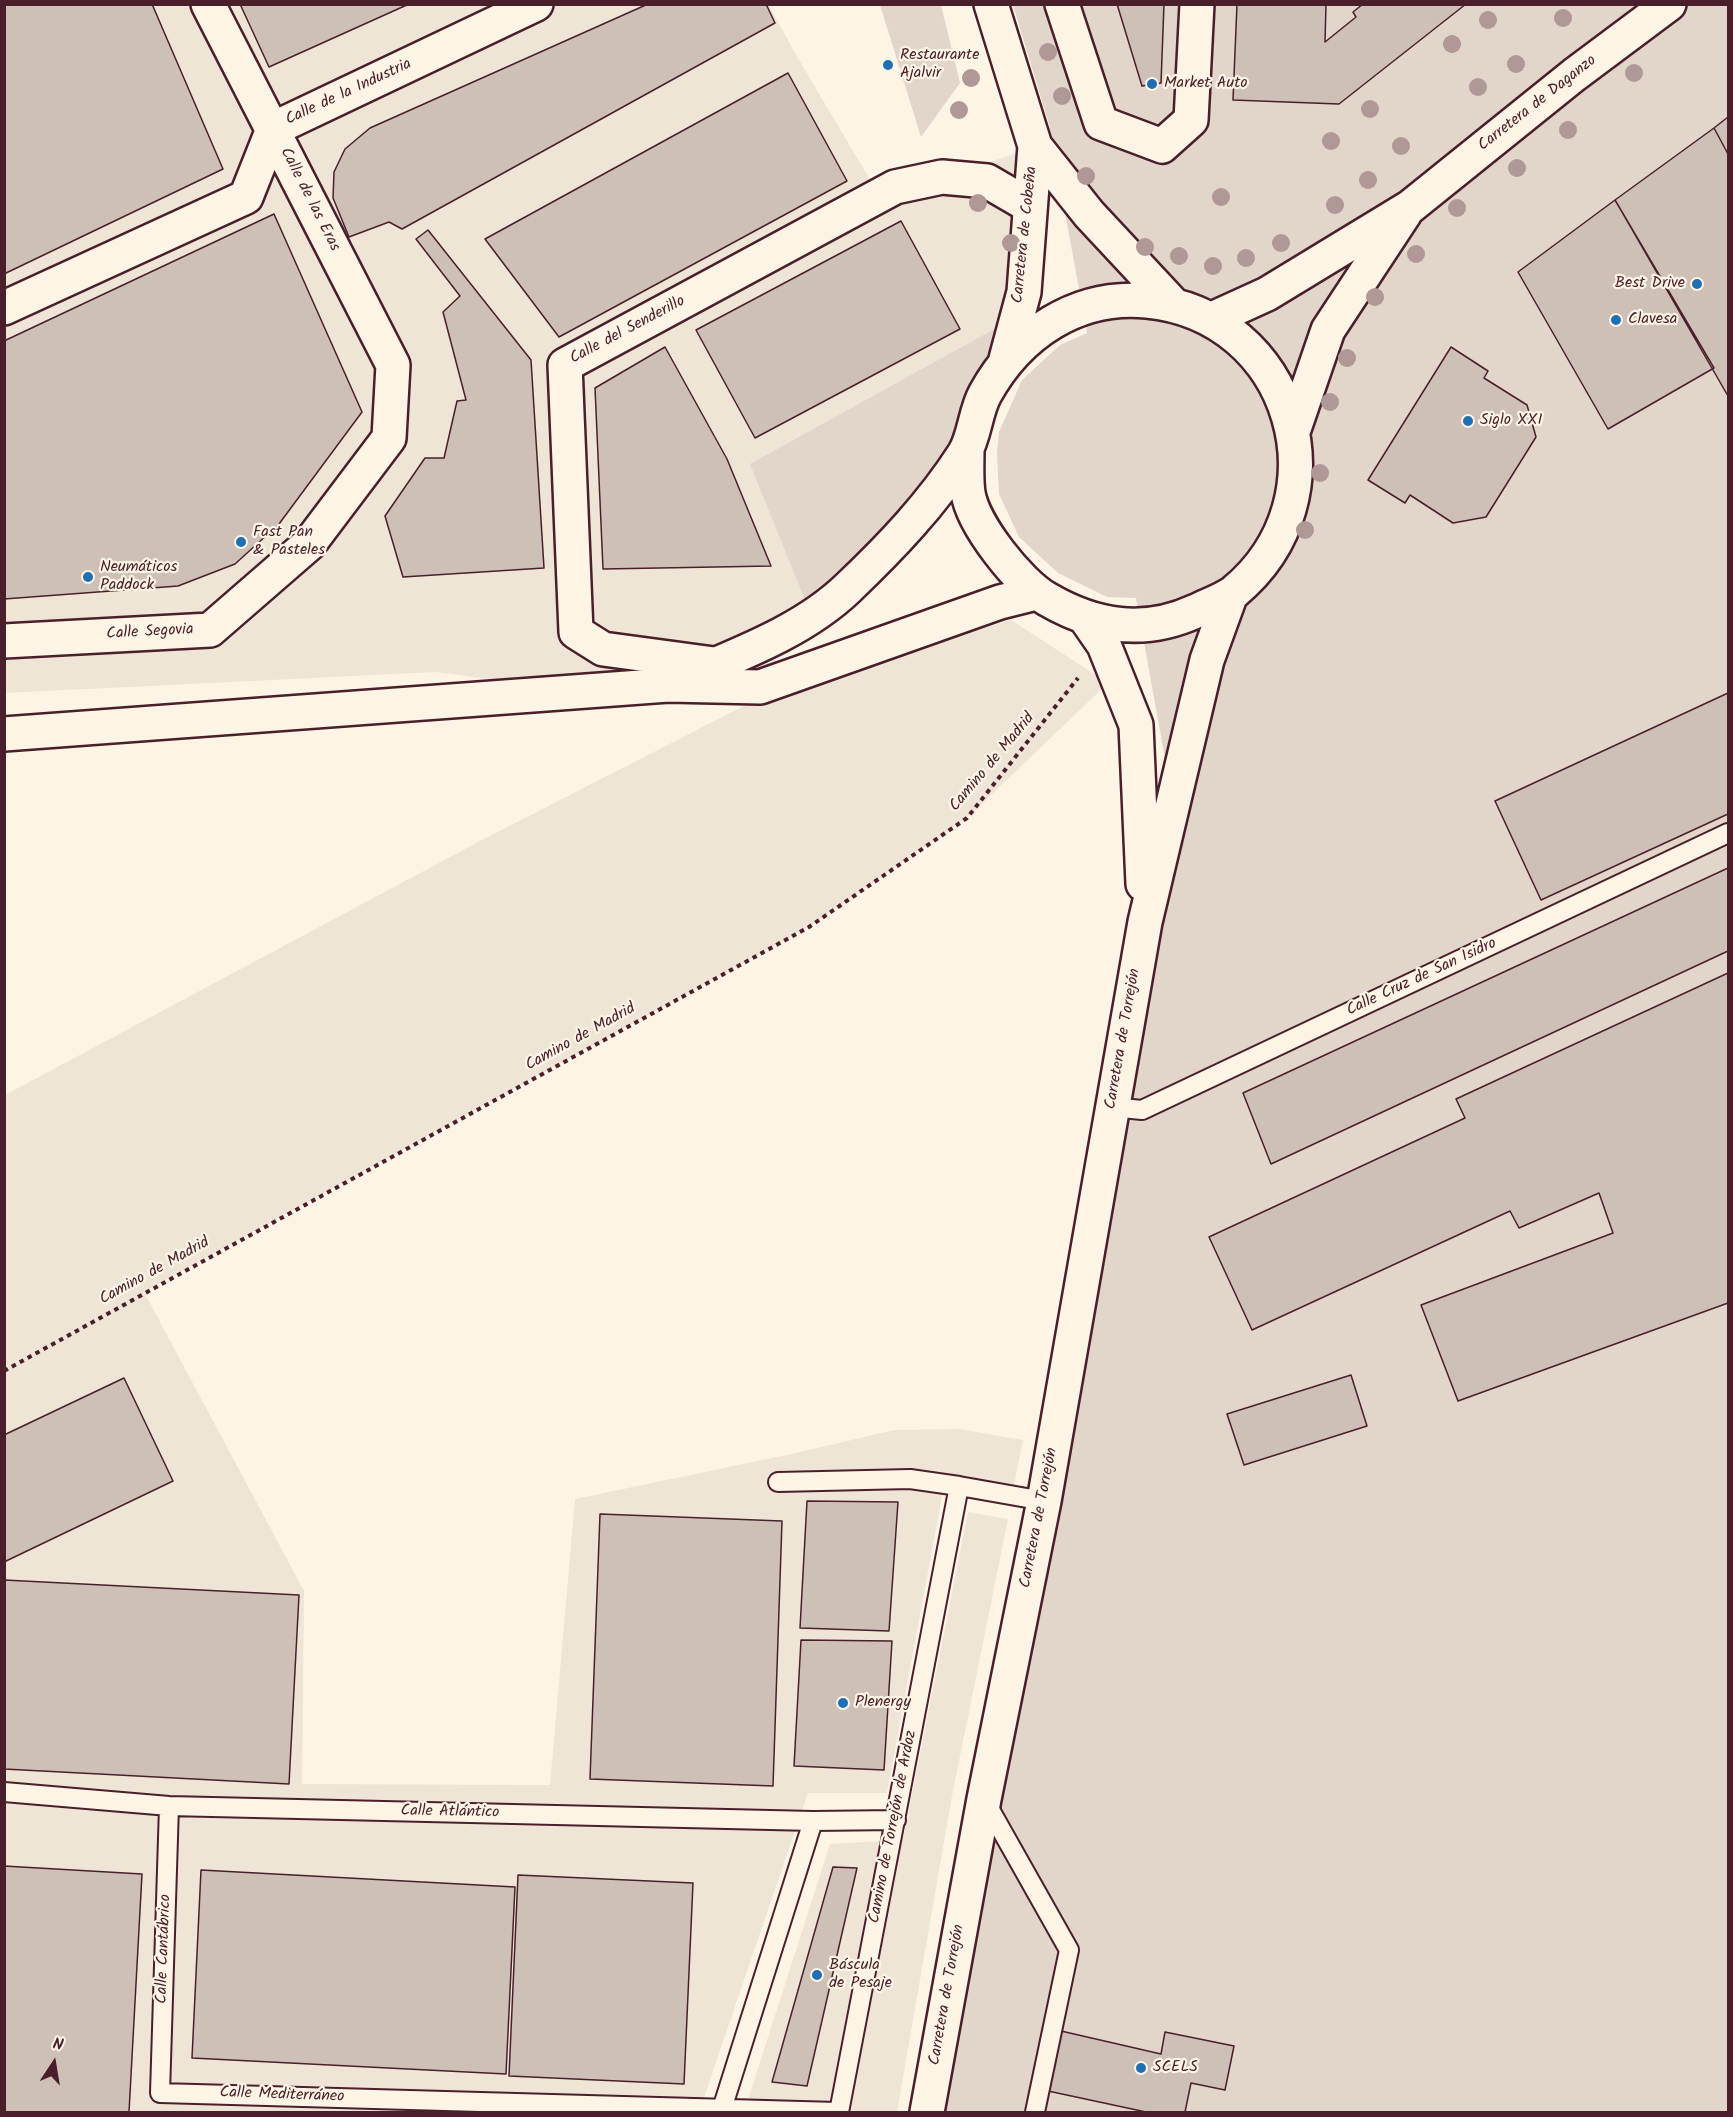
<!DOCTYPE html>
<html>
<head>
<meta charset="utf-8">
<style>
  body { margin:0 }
  #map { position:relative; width:1733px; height:2117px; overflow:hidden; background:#fcf5e5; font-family:Kalam,sans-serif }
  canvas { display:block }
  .frame { position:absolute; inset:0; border:6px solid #4a1f2b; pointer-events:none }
  .north { position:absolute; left:24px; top:2033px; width:60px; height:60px; -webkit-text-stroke:4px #fcf5e5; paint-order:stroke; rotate:12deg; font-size:16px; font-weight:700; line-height:24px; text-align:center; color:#4a1f2b }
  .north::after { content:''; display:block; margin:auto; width:21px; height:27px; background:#4a1f2b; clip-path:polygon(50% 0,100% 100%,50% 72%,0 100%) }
</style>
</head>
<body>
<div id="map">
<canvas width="1733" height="2117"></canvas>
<div class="frame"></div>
<div class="north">N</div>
</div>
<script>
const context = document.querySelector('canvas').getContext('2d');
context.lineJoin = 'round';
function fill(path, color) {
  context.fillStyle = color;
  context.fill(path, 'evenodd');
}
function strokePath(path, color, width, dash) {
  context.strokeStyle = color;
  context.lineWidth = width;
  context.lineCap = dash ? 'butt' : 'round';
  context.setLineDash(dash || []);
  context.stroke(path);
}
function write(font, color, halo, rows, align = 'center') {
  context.font = font + ' Kalam,sans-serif';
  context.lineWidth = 4.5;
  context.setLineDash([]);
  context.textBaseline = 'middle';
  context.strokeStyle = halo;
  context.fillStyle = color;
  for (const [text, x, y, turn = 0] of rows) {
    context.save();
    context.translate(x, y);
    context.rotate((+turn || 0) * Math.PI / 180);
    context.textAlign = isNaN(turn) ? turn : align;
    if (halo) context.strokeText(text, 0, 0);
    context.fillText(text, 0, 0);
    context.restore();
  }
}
const built = new Path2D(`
  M4,5H769L796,55L872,183L966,170L1035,147L1008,323L927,492L764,674L594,693L436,672L5,693Z
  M1011,620L1108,683L967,818L809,927L144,1292L304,1591L302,1784L550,1785L575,1499L796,1453L894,1430L959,1429L1023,1440L1014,1485L946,1475L887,1793H808L699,2112H5V1095L480,841L767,694Z
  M968,1512L1008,1519L952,1796L897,2112H744L830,1844L903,1840Z`);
const green = new Path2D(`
  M880,5H941L960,83L921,137Z
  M1013,5H1728V2112H937L1169,781L1136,598L1107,597L1058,573L1019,537L999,494L997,453L999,432L1022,380L1060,345L1087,333L1049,124Z
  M1007,322L926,492L812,617L750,464Z`);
const building = new Path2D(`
  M4,4H152L223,169L4,274Z
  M240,4H409L269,67Z
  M648,4H766L775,23L402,229L389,222L349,237L333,198L334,172L345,149L370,128Z
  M1117,4H1164L1161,83L1142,86Z
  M1237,4H1326L1325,42L1356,17L1353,12L1363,4H1466L1339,104L1233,100Z
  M788,73L847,181L559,337L485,239Z
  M1728,117V154L1714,128Z
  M1714,128L1728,154V396L1615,200Z
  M1615,200L1714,368L1608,429L1518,272Z
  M274,214L362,412L279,524L235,564L178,586L4,599V341Z
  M901,221L960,329L755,438L696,330Z
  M428,230L531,360L544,568L403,577L385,516L425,458H444L457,401L466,400L443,312L460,296L416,239Z
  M665,347L727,459L771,566L603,569L595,388Z
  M1451,347L1488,371L1484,378L1527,405L1536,437L1486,517L1453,523L1410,495L1405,503L1368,480Z
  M1728,693V814L1541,900L1495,801Z
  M1728,868V951L1271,1164L1243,1093Z
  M1728,973V1303L1458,1401L1421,1305L1613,1233L1599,1193L1519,1228L1510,1211L1252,1330L1209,1237L1465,1118L1456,1099Z
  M1351,1375L1367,1426L1244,1465L1227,1414Z
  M124,1378L173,1481L4,1562V1435Z
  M807,1501L898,1502L889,1631L800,1628Z
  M600,1514L782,1521L773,1786L590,1779Z
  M4,1580L299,1595L289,1784L4,1769Z
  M801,1640L892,1641L884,1770L794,1766Z
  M4,1866L142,1874L129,2112H4Z
  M833,1867L857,1868L807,2086L772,2082Z
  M201,1870L515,1887L506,2074L192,2058Z
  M518,1875L693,1883L684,2084L509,2076Z
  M1061,2031L1161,2054L1165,2032L1234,2046L1225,2090L1191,2083L1185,2112H1146L1048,2091Z`);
const path = new Path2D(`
  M4,1371L809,927L967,818L1078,678`);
const lane = new Path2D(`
  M1112,1107L1142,1110L1728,833
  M778,1482L910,1479L959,1486
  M4,1792L169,1806L813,1821L896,1820
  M985,1801L1069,1950L1035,2112
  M169,1806L160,2093L837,2112
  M721,2112L813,1821
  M839,2112L959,1486L1044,1501`);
const street = new Path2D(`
  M1062,4L1101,123L1162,146L1191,120L1197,4
  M4,308L246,197L273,129L536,4
  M4,641L210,630L309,544L389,438L393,365L208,4
  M714,664L603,649L576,632L565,365L895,187L942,177L987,181L1030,206`);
const secondary = new Path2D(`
  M991,4L1035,146L1024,292L1006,359
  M1035,146L1089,214L1172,303
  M1212,319L1267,294L1410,207L1574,75L1669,4
  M1294,429L1328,330L1405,213
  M1086,619L1104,645L1136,725L1143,884
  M668,685C728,658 799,635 848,588C891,547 932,504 964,454C975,436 975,412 985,394C1018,334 1077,294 1147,301C1294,315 1348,498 1234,592C1223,600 1208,605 1196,611C1144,635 1095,627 1047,599C1019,583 973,525 968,493C966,479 967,464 967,450
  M4,734L668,685L760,687L1000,602L1036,593
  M927,2112L984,1799L1044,1501L1145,922L1207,660L1231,594`);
const trees = [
  [1563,18],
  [1488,20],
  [1452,44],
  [1048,52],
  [1516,64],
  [1634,73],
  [971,78],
  [1478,87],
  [1062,96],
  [1370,109],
  [959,110],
  [1568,130],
  [1331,141],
  [1401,146],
  [1517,168],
  [1086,176],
  [1368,180],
  [1221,197],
  [978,203],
  [1335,205],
  [1457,208],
  [1011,243],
  [1281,243],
  [1145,247],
  [1416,254],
  [1179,256],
  [1246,258],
  [1213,266],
  [1375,297],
  [1347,358],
  [1330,402],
  [1320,473],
  [1305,530]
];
const markers = [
  [888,65,6,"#1f6fb2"],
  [1152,84,6,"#1f6fb2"],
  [1697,284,6,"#1f6fb2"],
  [1616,320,6,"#1f6fb2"],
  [1468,421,6,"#1f6fb2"],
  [241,542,6,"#1f6fb2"],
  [88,577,6,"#1f6fb2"],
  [843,1703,6,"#1f6fb2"],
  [817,1975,6,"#1f6fb2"],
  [1141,2068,6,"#1f6fb2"]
];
const poiNames = [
  ["Restaurante",900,56],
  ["Ajalvir",900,74],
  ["Market Auto",1164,84],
  ["Best Drive",1685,284,"right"],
  ["Clavesa",1628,320],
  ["Siglo XXI",1480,421],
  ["Fast Pan",253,533],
  ["& Pasteles",253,551],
  ["Neumáticos",100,568],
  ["Paddock",100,586],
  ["Plenergy",855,1703],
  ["Báscula",829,1966],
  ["de Pesaje",829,1984],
  ["SCELS",1153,2068]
];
const streetNames = [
  ["Calle de la Industria",349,93,-25],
  ["Carretera de Daganzo",1538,104,-38],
  ["Calle de las Eras",309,200,63],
  ["Carretera de Cobeña",1026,235,-84],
  ["Calle del Senderillo",628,331,-28],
  ["Calle Segovia",150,633,-3],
  ["Camino de Madrid",993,763,-50],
  ["Calle Cruz de San Isidro",1422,978,-25],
  ["Camino de Madrid",581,1038,-29],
  ["Carretera de Torrejón",1124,1039,-80],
  ["Camino de Madrid",155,1272,-29],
  ["Carretera de Torrejón",1040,1518,-79],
  ["Calle Atlántico",450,1813,1],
  ["Camino de Torrejón de Ardoz",894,1827,-79],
  ["Calle Cantábrico",165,1949,-88],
  ["Carretera de Torrejón",948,1995,-80],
  ["Calle Mediterráneo",282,2096,2]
];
fill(built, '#eee5d7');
fill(green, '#e2d5ca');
fill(building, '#cfc0b7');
strokePath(building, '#4a1f2b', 1.5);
strokePath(lane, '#4a1f2b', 22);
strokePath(street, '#4a1f2b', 38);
strokePath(secondary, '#4a1f2b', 38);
strokePath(path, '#4a1f2b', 4, [4.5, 4.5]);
strokePath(lane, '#fcf5e5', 18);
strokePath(street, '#fcf5e5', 33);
strokePath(secondary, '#fcf5e5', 33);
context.fillStyle = '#af9895';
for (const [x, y] of trees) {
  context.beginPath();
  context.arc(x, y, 9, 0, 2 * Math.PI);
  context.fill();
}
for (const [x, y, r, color] of markers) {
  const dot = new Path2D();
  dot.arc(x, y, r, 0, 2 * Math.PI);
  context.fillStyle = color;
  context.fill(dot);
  strokePath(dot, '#fcf5e5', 2);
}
write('16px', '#4a1f2b', '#fcf5e5', poiNames, 'left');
write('16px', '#4a1f2b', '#fcf5e5', streetNames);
</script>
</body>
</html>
